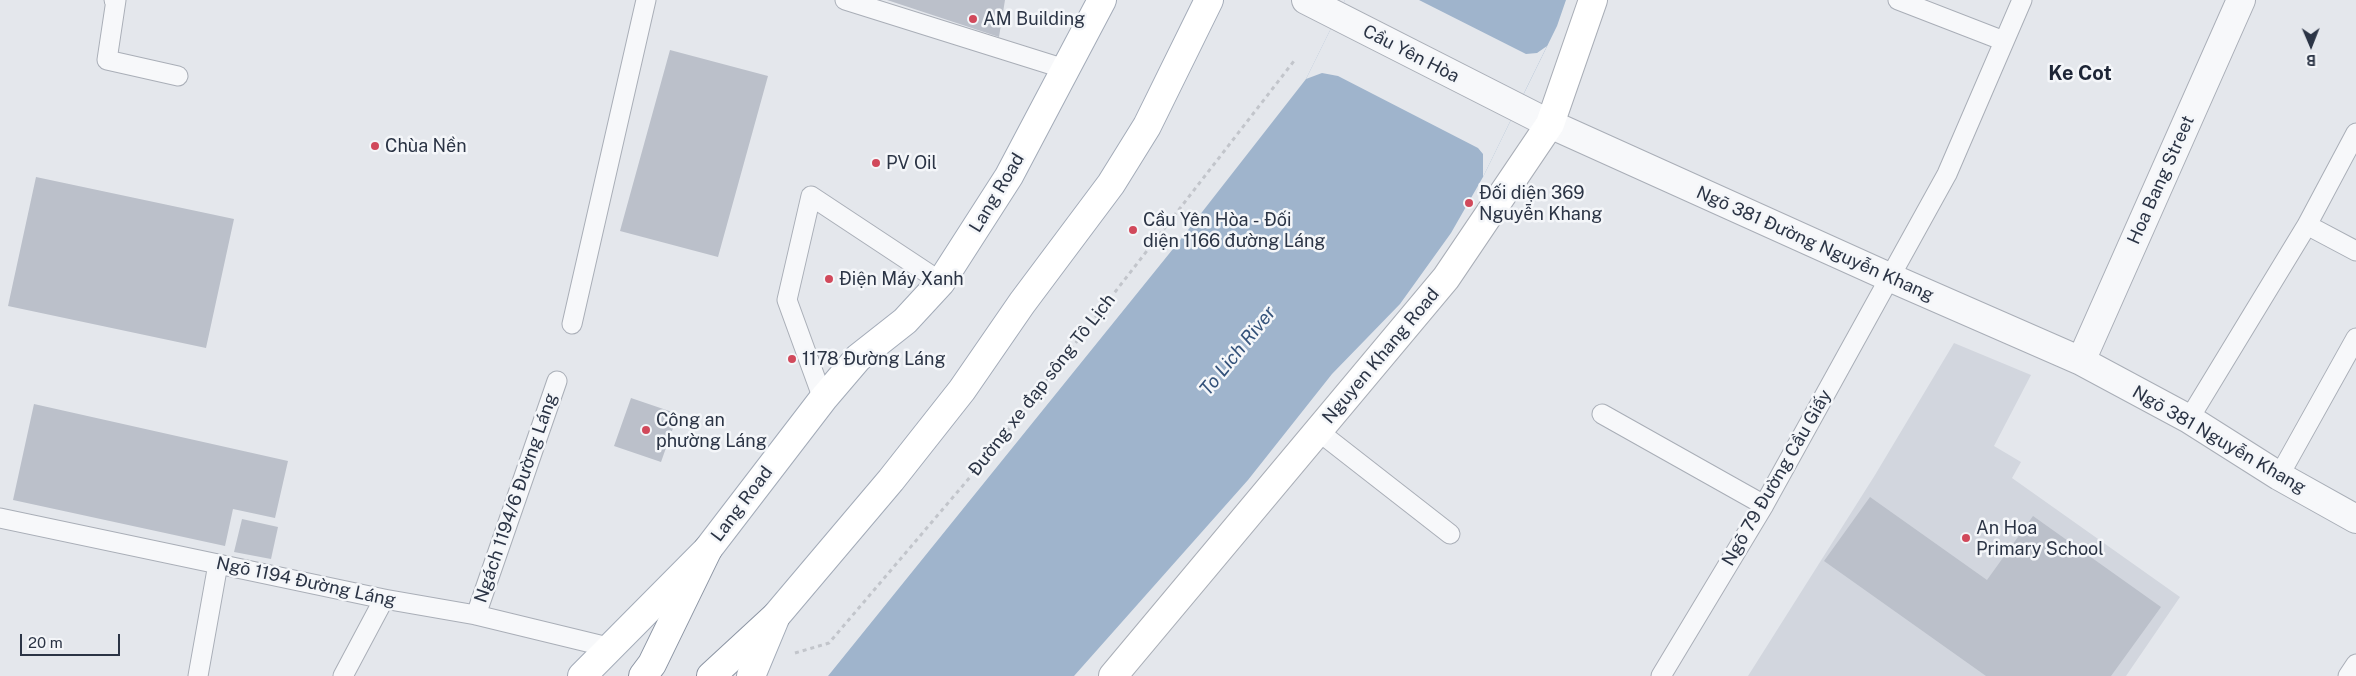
<!DOCTYPE html>
<html>
<head>
<meta charset="utf-8">
<style>
  body { margin:0 }
  #map { position:relative; width:2356px; height:676px; overflow:hidden; background:#e4e7ec; font-family:"Public Sans",sans-serif }
  canvas { display:block }
  .north { position:absolute; left:2286px; top:20px; width:50px; height:50px; -webkit-text-stroke:4px #f4f6f9; paint-order:stroke; rotate:179deg; font-size:14px; font-weight:700; line-height:20px; text-align:center; color:#2b3445 }
  .north::after { content:''; display:block; margin:auto; width:18px; height:22px; background:#2b3445; clip-path:polygon(50% 0,100% 100%,50% 72%,0 100%) }
  .scale { position:absolute; left:20px; top:634px; width:100px; height:22px; box-sizing:border-box; border:2px solid #2b3445; border-top:0; padding-left:6px; font-size:15px; line-height:18px; white-space:nowrap; color:#2b3445; -webkit-text-stroke:4px #f4f6f9; paint-order:stroke }
</style>
</head>
<body>
<div id="map">
<canvas width="2356" height="676"></canvas>
<div class="north">B</div>
<div class="scale">20 m</div>
</div>
<script>
const context = document.querySelector('canvas').getContext('2d');
context.lineJoin = 'round';
function fill(path, color) {
  context.fillStyle = color;
  context.fill(path, 'evenodd');
}
function strokePath(path, color, width, dash) {
  context.strokeStyle = color;
  context.lineWidth = width;
  context.lineCap = dash ? 'butt' : 'round';
  context.setLineDash(dash || []);
  context.stroke(path);
}
function write(font, color, halo, rows, align = 'center') {
  context.font = font + ' "Public Sans",sans-serif';
  context.lineWidth = 5;
  context.setLineDash([]);
  context.textBaseline = 'middle';
  context.strokeStyle = halo;
  context.fillStyle = color;
  for (const [text, x, y, turn = 0] of rows) {
    context.save();
    context.translate(x, y);
    context.rotate((+turn || 0) * Math.PI / 180);
    context.textAlign = isNaN(turn) ? turn : align;
    if (halo) context.strokeText(text, 0, 0);
    context.fillText(text, 0, 0);
    context.restore();
  }
}
const built = new Path2D(`
  M1954,343L2031,375L1994,446L2021,462L2012,478L2180,597L2126,676H1748L1875,475Z`);
const water = new Path2D(`
  M1345,0H1566L1557,26L1483,177L1451,233L1400,304L1332,374L1248,480L1074,676H828L1181,239L1306,79Z`);
const pier = new Path2D(`
  M1345,0H1419L1526,54L1537,53L1547,46L1483,177V154L1478,148L1338,76L1322,73L1306,79Z`);
const building = new Path2D(`
  M887,0H1005L999,37Z
  M670,50L768,76L718,257L620,231Z
  M36,177L234,219L206,348L8,306Z
  M631,398L678,414L661,462L614,446Z
  M34,404L288,461L275,518L233,509L225,546L13,500Z
  M1870,497L1987,580L2033,516L2161,607L2111,676H1986L1824,561Z
  M242,519L278,527L271,559L234,552Z`);
const path = new Path2D(`
  M795,653L829,643L988,456L1294,61`);
const service = new Path2D(`
  M114,0H116L107,60L178,76
  M845,0L1065,69
  M1898,0L2004,41
  M2307,225L2356,251
  M572,324L646,0
  M823,399L787,300L811,196L941,282
  M1602,414L1764,505
  M2189,419L2307,225L2356,133
  M1318,431L1450,534
  M2279,476L2356,338
  M0,518L384,599L476,615L612,648
  M476,615L557,381
  M198,676L218,564
  M343,676L384,599
  M1661,676L1764,505L1947,174L2022,0
  M2348,676L2356,664`);
const minor = new Path2D(`
  M1306,0L1550,124L1889,277L2081,361L2189,419L2279,476L2356,519
  M2081,361L2241,0`);
const secondary = new Path2D(`
  M1113,676L1446,278L1550,124L1593,0`);
const primary = new Path2D(`
  M582,676L708,549L823,399L858,358L905,321L941,282L1009,176L1102,0
  M751,676L776,616L891,480L962,390L1022,303L1111,184L1147,126L1209,0`);
const trunk = new Path2D(`
  M643,676L652,664L708,549
  M711,676L776,616`);
const markers = [
  [973,19,5,"#d1495b"],
  [375,146,5,"#d1495b"],
  [876,163,5,"#d1495b"],
  [1469,203,5,"#d1495b"],
  [1133,230,5,"#d1495b"],
  [829,279,5,"#d1495b"],
  [792,359,5,"#d1495b"],
  [646,430,5,"#d1495b"],
  [1966,538,5,"#d1495b"]
];
const poiNames = [
  ["AM Building",983,19],
  ["Chùa Nền",385,146],
  ["PV Oil",886,163],
  ["Đối diện 369",1479,193],
  ["Nguyễn Khang",1479,214],
  ["Cầu Yên Hòa - Đối",1143,220],
  ["diện 1166 đường Láng",1143,241],
  ["Điện Máy Xanh",839,279],
  ["1178 Đường Láng",802,359],
  ["Công an",656,420],
  ["phường Láng",656,441],
  ["An Hoa",1976,528],
  ["Primary School",1976,549]
];
const streetNames = [
  ["Cầu Yên Hòa",1411,54,27],
  ["Hoa Bang Street",2161,180,-66],
  ["Lang Road",997,193,-59],
  ["Ngõ 381 Đường Nguyễn Khang",1815,244,24],
  ["Nguyen Khang Road",1381,356,-50],
  ["Đường xe đạp sông Tô Lịch",1042,385,-52],
  ["Ngõ 381 Nguyễn Khang",2219,440,30],
  ["Ngõ 79 Đường Cầu Giấy",1777,478,-60],
  ["Ngách 1194/6 Đường Láng",516,498,-71],
  ["Lang Road",742,504,-53],
  ["Ngõ 1194 Đường Láng",306,582,12]
];
const waterNames = [
  ["To Lich River",1238,351,-51]
];
const quarterNames = [
  ["Ke Cot",2080,74]
];
fill(built, '#d2d6de');
fill(water, '#9fb4cc');
fill(pier, '#e4e7ec');
fill(building, '#bbc0ca');
strokePath(service, '#a9aeb7', 21);
strokePath(minor, '#a9aeb7', 30);
strokePath(secondary, '#a9aeb7', 30);
strokePath(primary, '#a3abb8', 30);
strokePath(trunk, '#8b94a3', 30);
strokePath(path, '#c2c5cb', 3, [4, 4]);
strokePath(service, '#f7f8fa', 19);
strokePath(minor, '#f7f8fa', 28);
strokePath(secondary, '#fff', 28);
strokePath(primary, '#fff', 28);
strokePath(trunk, '#fff', 28);
for (const [x, y, r, color] of markers) {
  const dot = new Path2D();
  dot.arc(x, y, r, 0, 2 * Math.PI);
  context.fillStyle = color;
  context.fill(dot);
  strokePath(dot, '#f4f6f9', 2);
}
write('18px', '#2b3445', '#f4f6f9', poiNames, 'left');
write('18px', '#2b3445', '#f4f6f9', streetNames);
write('italic 19px', '#34527a', '#f4f6f9', waterNames);
write('bold 20px', '#1d2536', '#f4f6f9', quarterNames);
</script>
</body>
</html>
